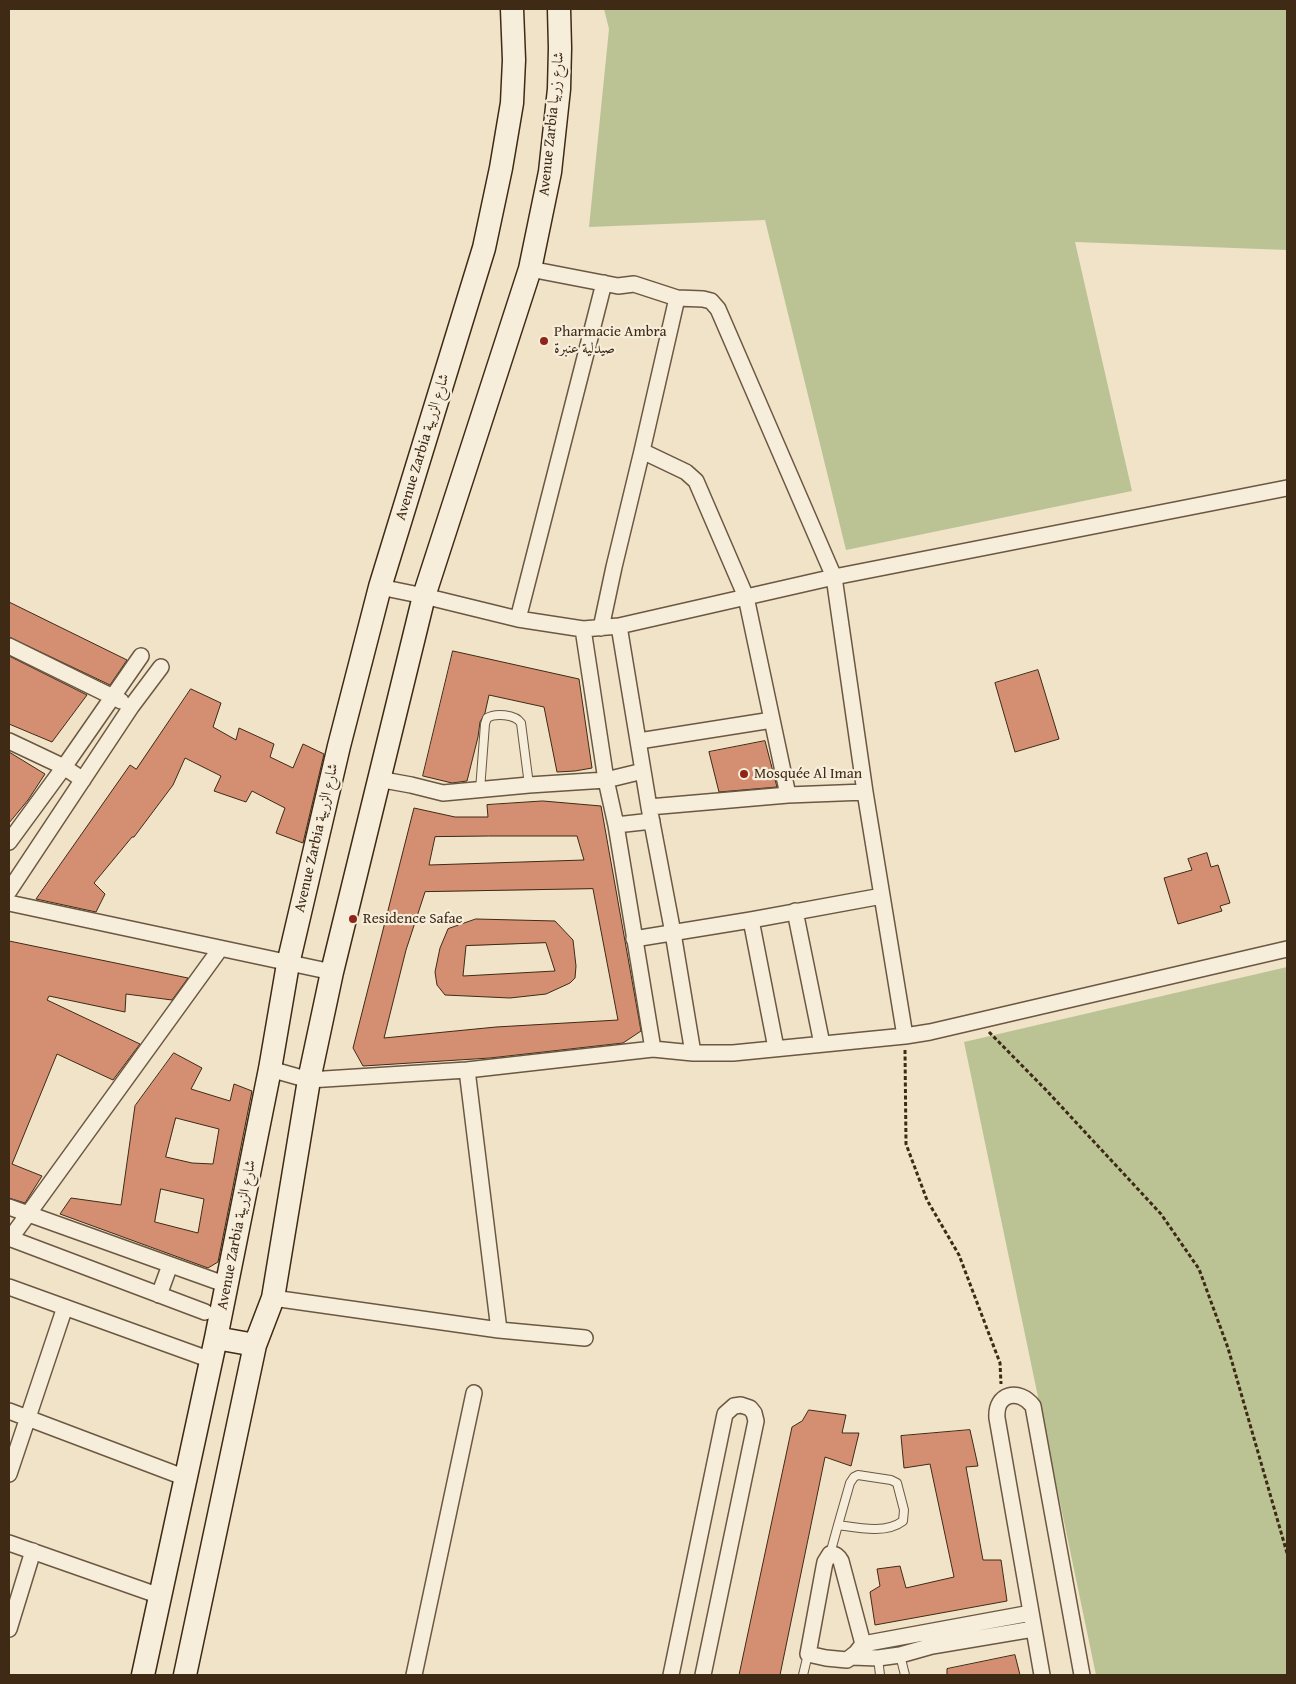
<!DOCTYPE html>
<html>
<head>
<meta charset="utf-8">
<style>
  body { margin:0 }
  #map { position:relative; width:1296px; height:1684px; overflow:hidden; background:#f1e3c8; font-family:"Gentium Book Plus",serif }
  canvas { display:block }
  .frame { position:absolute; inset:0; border:10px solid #3e2a15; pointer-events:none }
</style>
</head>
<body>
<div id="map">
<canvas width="1296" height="1684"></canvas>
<div class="frame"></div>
</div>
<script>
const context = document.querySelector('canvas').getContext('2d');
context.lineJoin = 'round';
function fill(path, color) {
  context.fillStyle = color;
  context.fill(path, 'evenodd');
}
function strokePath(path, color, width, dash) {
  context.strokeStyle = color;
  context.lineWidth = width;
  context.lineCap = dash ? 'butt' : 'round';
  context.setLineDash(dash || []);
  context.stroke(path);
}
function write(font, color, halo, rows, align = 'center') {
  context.font = font + ' "Gentium Book Plus",Amiri,serif';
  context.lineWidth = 4.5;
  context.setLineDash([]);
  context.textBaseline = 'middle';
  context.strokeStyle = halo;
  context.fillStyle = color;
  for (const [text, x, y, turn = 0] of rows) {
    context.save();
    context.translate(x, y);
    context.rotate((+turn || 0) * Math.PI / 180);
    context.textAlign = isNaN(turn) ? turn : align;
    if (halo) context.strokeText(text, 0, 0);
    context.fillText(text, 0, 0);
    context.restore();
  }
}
const green = new Path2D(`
  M604,9H1287V250L1075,242L1132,491L846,550L765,220L589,227L609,29Z
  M1287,967V1675H1096L964,1042Z`);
const building = new Path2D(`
  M9,602L127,660L110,685L9,637Z
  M453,651L579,679L592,768L575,771L557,772L544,707L489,695L485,713L480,722L478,737L467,781L452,783L423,776Z
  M9,656L87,695L52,742L9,724Z
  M1038,670L1059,739L1015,752L995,683Z
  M191,689L221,703L213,727L236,740L239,728L274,744L270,757L293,768L303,744L324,754L303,843L276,833L285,808L252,791L246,802L214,791L221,776L185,758L173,785L134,837H132L94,883L105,894L96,912L36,899L130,765L136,769Z
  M765,741L777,787L719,792L709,752Z
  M9,752L45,774L28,800L9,823Z
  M543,801L601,806L641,1031L623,1043L490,1058L363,1066L353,1048L414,808L455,817H488L487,805ZM489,836H577L584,860L429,865L435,837ZM593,889L618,1020L496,1027L384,1038L406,950L425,892Z
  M1207,853L1211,867L1218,865L1230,903L1220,906L1222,911L1178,924L1164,878L1192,870L1188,859Z
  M476,919L555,921L573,940L576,966L575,978L570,983L546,994L510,998L445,995L437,985L435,972L440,948L448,929ZM546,943L555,971L463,976L466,946Z
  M9,941L188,978L172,1000L126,994L125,1012L49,996L47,1000L140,1044L113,1080L57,1054L12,1164L42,1176L25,1203L9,1198Z
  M174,1053L202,1068L191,1089L230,1101L234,1084L252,1091L218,1262L208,1268L60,1214L71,1198L121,1205L135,1106ZM176,1118L219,1129L213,1164L192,1163L166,1157ZM161,1189L204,1199L198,1233L155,1222Z
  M809,1410L846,1415L842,1433H859L851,1466L825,1457L780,1675H739L792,1427L802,1421Z
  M970,1430L978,1466L966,1467L983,1560H1001L1007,1601L875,1625L870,1592L880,1586L877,1569L900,1566L906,1588L954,1577L930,1464L904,1468L901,1436Z
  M1015,1655L1020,1675H947V1669Z`);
const path = new Path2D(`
  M989,1032L1046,1090L1161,1214L1199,1269L1228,1348L1287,1553
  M905,1050L906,1144L927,1200L959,1255L1000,1363L1001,1384`);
const service = new Path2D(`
  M480,790L485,724L487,718C495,713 515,714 521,723L529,785
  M858,1475L891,1480L897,1483L904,1510L903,1521C886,1534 859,1528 838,1525L850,1483L854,1477Z
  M830,1554L838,1525
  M900,1655L905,1675
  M878,1658L880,1675
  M803,1675L808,1654`);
const minor = new Path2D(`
  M530,269L618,286L634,284L677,298L703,299L711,301L718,309L834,577L865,792L905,1036
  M642,451L686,472L696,481L746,597L788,795
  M380,587L424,596L518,619L583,629L619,626L834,577L1287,488
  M518,619L604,283
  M619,626L649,807L673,933L693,1053
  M601,628L614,567L642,451L677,298
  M583,629L606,780L616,825L653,1049
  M9,646L121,701
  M9,741L64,767L83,780
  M639,741L772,720
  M378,779L411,785L443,793L529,785L606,780L643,771
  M649,807L788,795L865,792
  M616,825L652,821
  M9,842L64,767L141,656
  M9,891L131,707L161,667
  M9,903L332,972
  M795,911L822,1044
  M751,920L776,1048
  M634,939L751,920L882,896
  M270,1069L309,1080L467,1070L653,1049L693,1053H733L905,1036L930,1032L1287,949
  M467,1070L499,1330
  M9,1207L227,1285
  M9,1238L205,1312
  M10,1239L220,949
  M9,1287L211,1360
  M159,1295L170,1265
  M273,1298L499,1330L585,1338
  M9,1411L186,1478
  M9,1474L65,1307
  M9,1543L160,1596
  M9,1629L33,1551
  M863,1644L841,1561C838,1556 836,1554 830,1554L825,1562L824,1567L808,1654L826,1658L847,1660L856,1653L863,1644L1031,1613
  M852,1657L878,1658L900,1655L932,1646L1033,1629
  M414,1675L474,1393
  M671,1675L725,1414L734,1406L741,1405L750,1408L754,1413L756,1421L703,1675
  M1042,1675L997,1418C995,1393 1019,1388 1033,1406L1082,1675`);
const secondary = new Path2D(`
  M216,1338L255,1345
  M143,1675L216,1338L270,1069L288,964L339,746L380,587L484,248L501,168L512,103L514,60L512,9
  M185,1675L255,1345L273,1298L309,1080L332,972L424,596L530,269L550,172L559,89L560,48L559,9`);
const markers = [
  [544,341,5,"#8f2418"],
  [744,774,5,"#8f2418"],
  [353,919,5,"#8f2418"]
];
const streetNames = [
  ["Avenue Zarbia شارع زربيا",552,124,-84],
  ["Avenue Zarbia شارع الزربية",423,447,-73],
  ["Avenue Zarbia شارع الزربية",317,838,-77],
  ["Avenue Zarbia شارع الزربية",237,1235,-79]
];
const poiNames = [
  ["Pharmacie Ambra",554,332],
  ["صيدلية عنبرة",554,349],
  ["Mosquée Al Iman",754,774],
  ["Residence Safae",363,919]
];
fill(green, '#bbc395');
fill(building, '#d48f72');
strokePath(building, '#3e2a15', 1);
strokePath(service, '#6b5842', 10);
strokePath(minor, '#6b5842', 18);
strokePath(secondary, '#3e2a15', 25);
strokePath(path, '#3e2a15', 3, [4, 2.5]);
strokePath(service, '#f6eddb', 8);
strokePath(minor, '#f6eddb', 15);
strokePath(secondary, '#f6eddb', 22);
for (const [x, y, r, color] of markers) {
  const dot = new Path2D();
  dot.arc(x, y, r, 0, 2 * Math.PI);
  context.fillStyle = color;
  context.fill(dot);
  strokePath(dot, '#f6eddb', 2);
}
write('15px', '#3e2a15', '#f6eddb', streetNames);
write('15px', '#3e2a15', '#f6eddb', poiNames, 'left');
</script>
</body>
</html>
